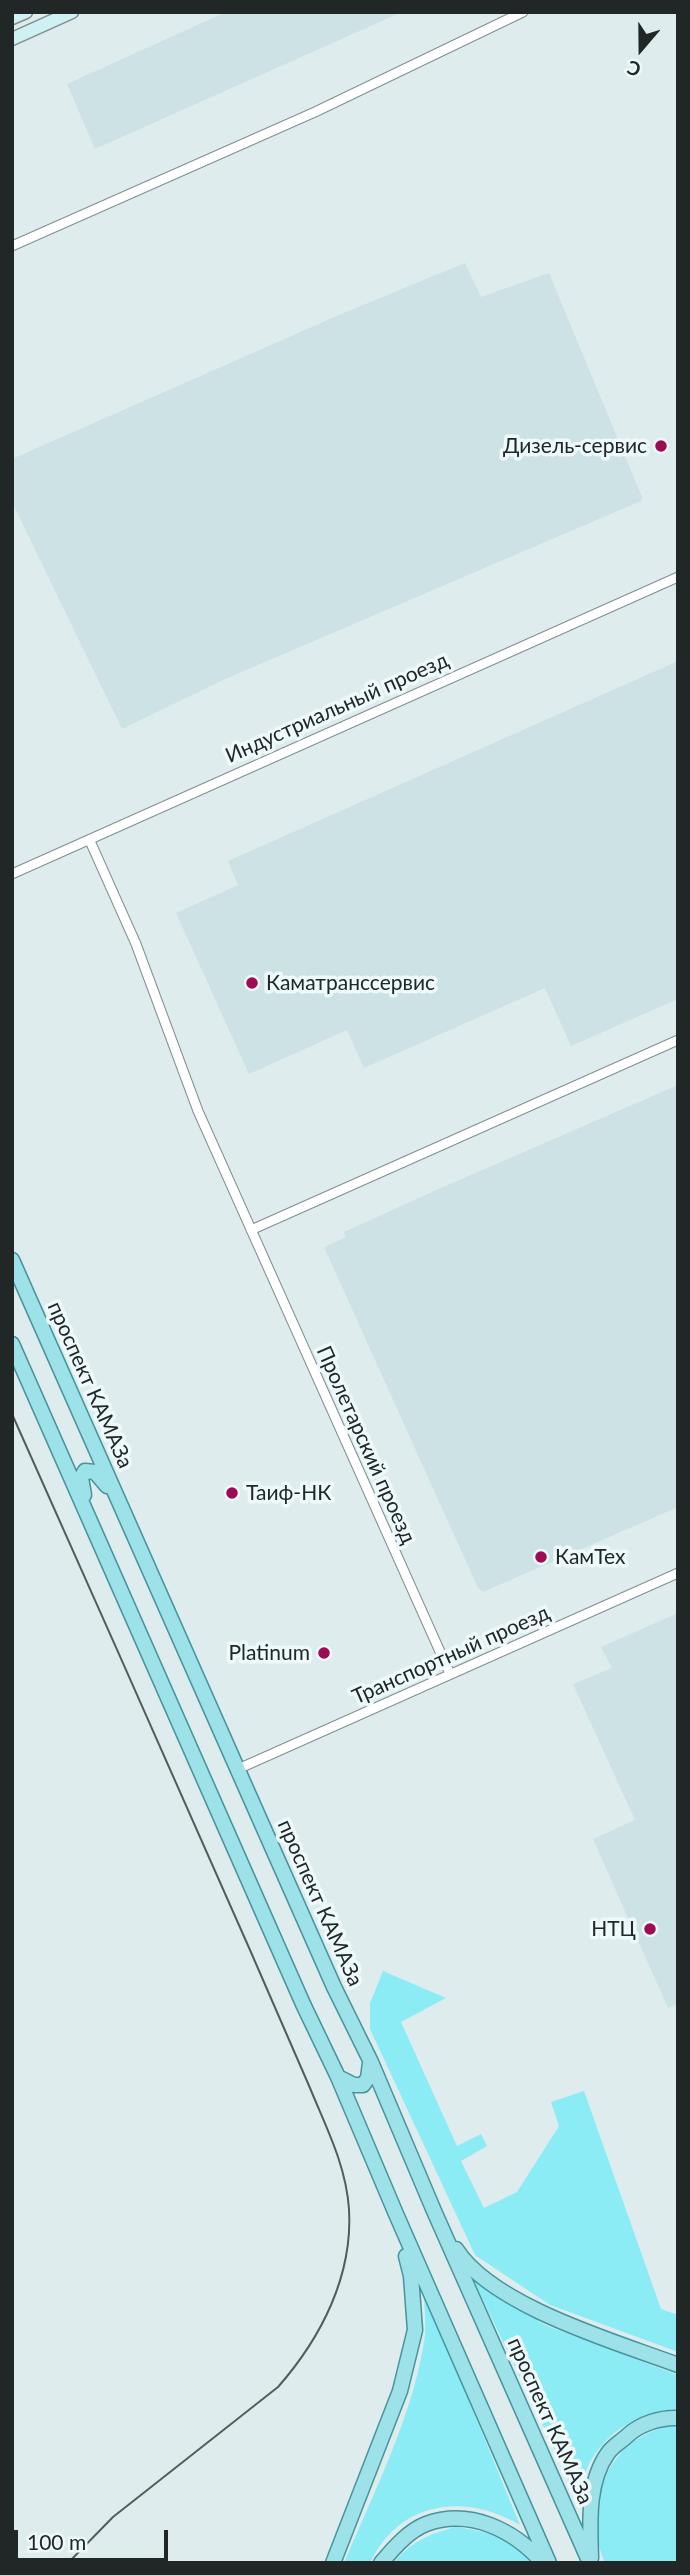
<!DOCTYPE html>
<html>
<head>
<meta charset="utf-8">
<style>
  body { margin:0 }
  #map { position:relative; width:690px; height:2575px; overflow:hidden; background:#dfeced; font-family:Lato,sans-serif }
  canvas { display:block }
  .frame { position:absolute; inset:0; border:14px solid #212626; pointer-events:none }
  .north { position:absolute; left:606px; top:14px; width:70px; height:70px; -webkit-text-stroke:5px #edf9fa; paint-order:stroke; rotate:200deg; font-size:19px; font-weight:700; line-height:28px; text-align:center; color:#212626 }
  .north::after { content:''; display:block; margin:auto; width:24px; height:32px; background:#212626; clip-path:polygon(50% 0,100% 100%,50% 72%,0 100%) }
  .scale { position:absolute; left:14px; top:2530px; width:154px; height:32px; box-sizing:border-box; border:4px solid #212626; border-top:0; padding-left:9px; font-size:21px; line-height:24px; white-space:nowrap; color:#212626; -webkit-text-stroke:5px #edf9fa; paint-order:stroke }
</style>
</head>
<body>
<div id="map">
<canvas width="690" height="2575"></canvas>
<div class="frame"></div>
<div class="north">С</div>
<div class="scale">100 m</div>
</div>
<script>
const context = document.querySelector('canvas').getContext('2d');
context.lineJoin = 'round';
function fill(path, color) {
  context.fillStyle = color;
  context.fill(path, 'evenodd');
}
function strokePath(path, color, width, dash) {
  context.strokeStyle = color;
  context.lineWidth = width;
  context.lineCap = dash ? 'butt' : 'round';
  context.setLineDash(dash || []);
  context.stroke(path);
}
function write(font, color, halo, rows, align = 'center') {
  context.font = font + ' Lato,sans-serif';
  context.lineWidth = 7;
  context.setLineDash([]);
  context.textBaseline = 'middle';
  context.strokeStyle = halo;
  context.fillStyle = color;
  for (const [text, x, y, turn = 0] of rows) {
    context.save();
    context.translate(x, y);
    context.rotate((+turn || 0) * Math.PI / 180);
    context.textAlign = isNaN(turn) ? turn : align;
    if (halo) context.strokeText(text, 0, 0);
    context.fillText(text, 0, 0);
    context.restore();
  }
}
const built = new Path2D(`
  M226,12H402L95,149L67,84Z
  M465,263L481,297L549,273L642,497L641,501L223,680L122,729L12,502V459L339,315Z
  M678,661V999L571,1046L545,988L364,1068L347,1030L249,1074L176,913L238,885L228,861Z
  M678,1085V1507L483,1592L478,1588L324,1247L346,1237L344,1232L434,1191Z
  M678,1613V2004L668,2008L593,1839L635,1820L573,1684L612,1668L601,1647Z`);
const green = new Path2D(`
  M383,1971L446,1998L401,2022L457,2146L481,2134L487,2146L461,2161L484,2208L517,2192L559,2126L551,2102L584,2091L661,2309L678,2315V2352L550,2305L475,2255L370,2029V2003Z
  M473,2279L545,2325L678,2375V2409C628,2411 580,2450 580,2503Z
  M424,2292L520,2525C465,2492 399,2501 370,2563H344C374,2492 415,2411 425,2335C426,2322 424,2306 424,2292Z
  M678,2425V2563H605C580,2503 610,2432 678,2425Z
  M456,2527C483,2531 515,2537 531,2563H393C413,2541 428,2534 456,2527Z`);
const street = new Path2D(`
  M12,246L315,112L523,12
  M90,841L136,944L198,1111L450,1674
  M12,874L678,577
  M251,1230L678,1040
  M238,1769L678,1573`);
const secondary = new Path2D(`
  M12,18L26,12
  M12,39L72,12`);
const primary = new Path2D(`
  M12,1260L334,1987L371,2062L434,2211L590,2563
  M12,1344L303,2004L338,2077L396,2214L549,2563
  M84,1495L81,1478L85,1471L95,1472L107,1486
  M338,2077L354,2085H363L368,2078L370,2063
  M456,2249C492,2306 616,2342 678,2365
  M591,2558C590,2524 587,2482 608,2453C613,2446 622,2441 628,2435C640,2424 661,2417 678,2418
  M333,2563L400,2391L415,2330L411,2276L406,2256
  M381,2563C393,2549 408,2531 426,2524C470,2508 514,2530 543,2563`);
const tram = new Path2D(`
  M12,1414C92,1592 171,1772 250,1950C270,1996 290,2042 310,2088C326,2127 346,2165 349,2209C353,2276 321,2338 278,2387L113,2517L68,2563`);
const markers = [
  [661,446,7,"#9e0b55"],
  [252,983,7,"#9e0b55"],
  [232,1493,7,"#9e0b55"],
  [541,1557,7,"#9e0b55"],
  [324,1653,7,"#9e0b55"],
  [650,1929,7,"#9e0b55"]
];
const poiNames = [
  ["Дизель-сервис",647,446],
  ["Каматранссервис",266,983,"left"],
  ["Таиф-НК",246,1493,"left"],
  ["КамТех",555,1557,"left"],
  ["Platinum",310,1653],
  ["НТЦ",636,1929]
];
const streetNames = [
  ["Индустриальный проезд",337,708,-24],
  ["проспект КАМАЗа",90,1385,66],
  ["Пролетарский проезд",366,1445,66],
  ["Транспортный проезд",451,1655,-24],
  ["проспект КАМАЗа",320,1903,66],
  ["проспект КАМАЗа",550,2421,66]
];
fill(built, '#cce2e4');
fill(green, '#8becf6');
strokePath(street, '#828d8e', 11);
strokePath(secondary, '#828d8e', 15);
strokePath(primary, '#47949c', 17);
strokePath(street, '#fff', 9);
strokePath(secondary, '#cef1f4', 12);
strokePath(primary, '#9de2e9', 14);
strokePath(tram, '#555c5c', 2);
for (const [x, y, r, color] of markers) {
  const dot = new Path2D();
  dot.arc(x, y, r, 0, 2 * Math.PI);
  context.fillStyle = color;
  context.fill(dot);
  strokePath(dot, '#edf9fa', 2.5);
}
write('21px', '#212626', '#edf9fa', poiNames, 'right');
write('21px', '#212626', '#edf9fa', streetNames);
</script>
</body>
</html>
